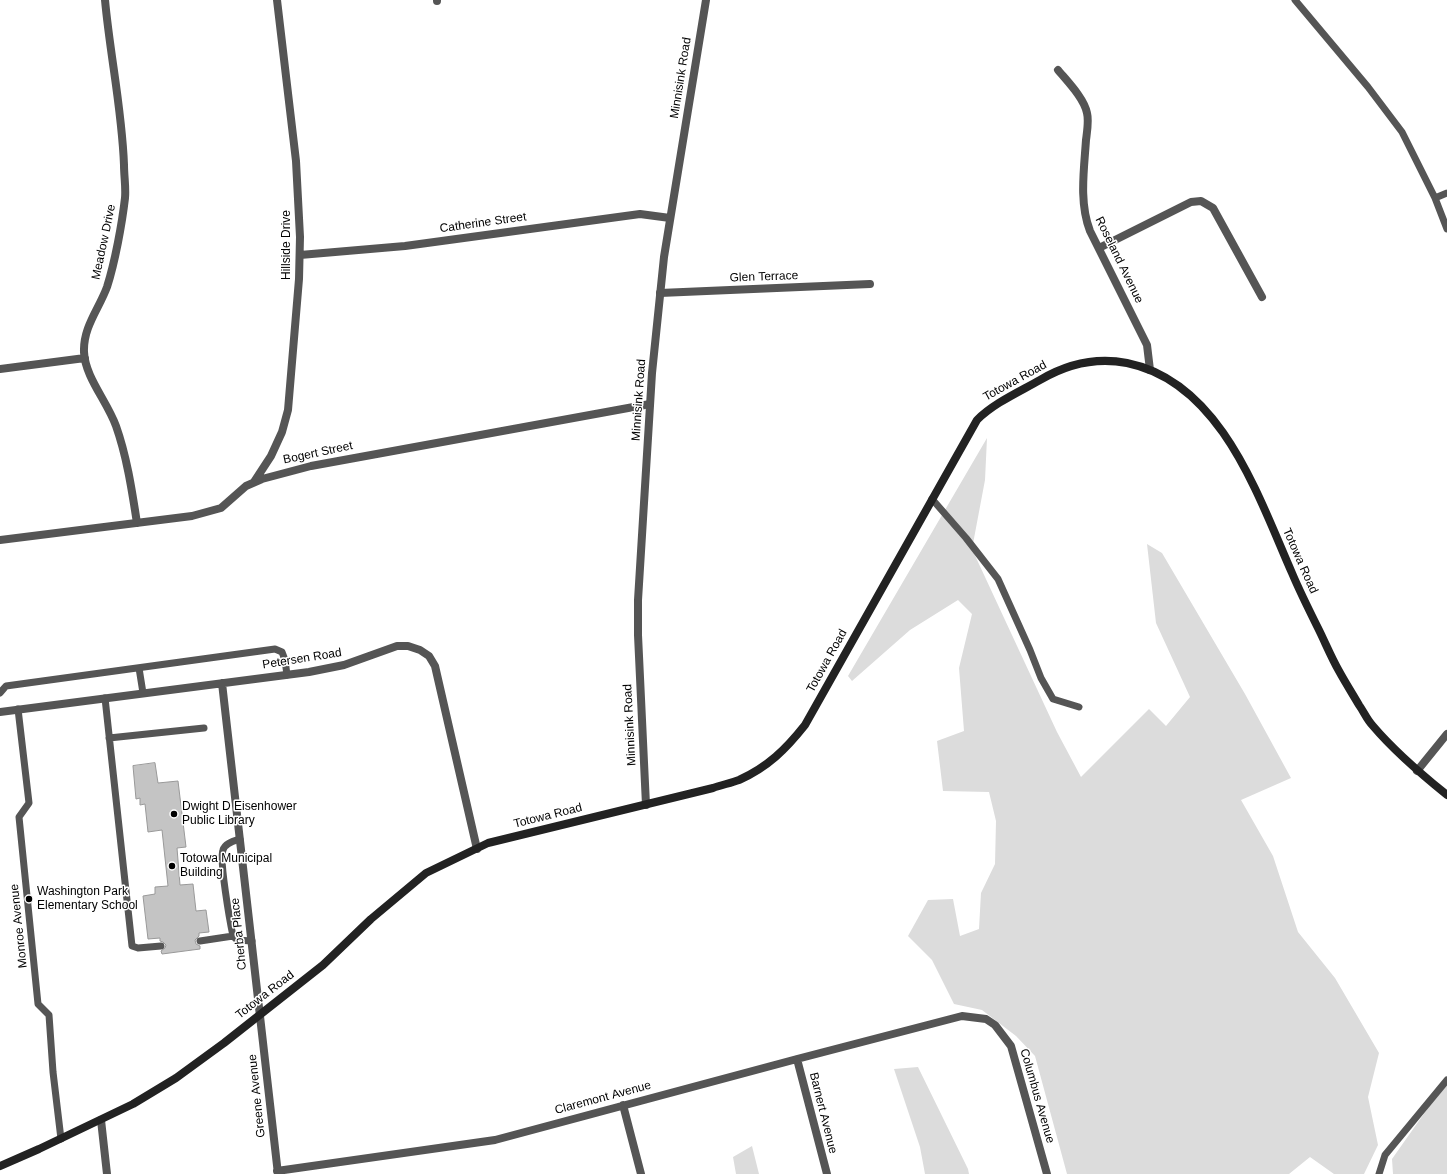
<!DOCTYPE html>
<html>
<head>
<meta charset="utf-8">
<style>
  body { margin:0 }
  canvas { display:block; background:#fff }
</style>
</head>
<body>
<canvas width="1447" height="1174"></canvas>
<script>
const context = document.querySelector('canvas').getContext('2d');
context.lineJoin = 'round';
function fill(path, color) {
  context.fillStyle = color;
  context.fill(path, 'evenodd');
}
function strokePath(path, color, width, dash) {
  context.strokeStyle = color;
  context.lineWidth = width;
  context.lineCap = dash ? 'butt' : 'round';
  context.setLineDash(dash || []);
  context.stroke(path);
}
function write(font, color, halo, rows, align = 'center') {
  context.font = font + ' Helvetica,sans-serif';
  context.lineWidth = 3;
  context.setLineDash([]);
  context.textBaseline = 'middle';
  context.strokeStyle = halo;
  context.fillStyle = color;
  for (const [text, x, y, turn = 0] of rows) {
    context.save();
    context.translate(x, y);
    context.rotate((+turn || 0) * Math.PI / 180);
    context.textAlign = isNaN(turn) ? turn : align;
    if (halo) context.strokeText(text, 0, 0);
    context.fillText(text, 0, 0);
    context.restore();
  }
}
const green = new Path2D(`
  M987,438L985,480L972,549L1057,732L1081,777L1149,709L1166,726L1190,697L1156,623L1147,544L1162,553L1245,694L1291,778L1241,800L1273,856L1298,932L1335,978L1379,1053L1368,1097L1378,1145L1364,1174H1334L1310,1157L1289,1174H1067L1035,1056L1016,1036L982,1010L954,1004L932,960L908,936L928,900L953,899L960,936L979,929L981,893L995,864L996,821L989,792L943,791L937,741L964,731L959,668L972,614L958,600L910,630L852,681L848,676Z
  M918,1067L968,1169L969,1174H925L920,1147L894,1069Z
  M1447,1081V1174H1393L1392,1159Z
  M752,1146L759,1174H736L733,1157Z`);
const building = new Path2D(`
  M155,763L158,783L178,781L186,847L177,848L180,885L193,884L196,911L206,910L209,932L199,933V936L195,940L196,944L200,946V949L162,954L161,951L165,948L166,945L163,942L160,941V938L148,939L143,896L155,894V887L168,886L162,830L148,832L145,804L140,805V798L136,799L133,766Z`);
const service = new Path2D(`
  M1295,0L1368,87L1402,132L1435,198L1447,193
  M1435,198L1447,229
  M932,499L966,538L998,579L1030,650L1041,678L1053,699L1079,707
  M139,668L143,693
  M0,693L6,686L275,649L282,652L285,660L287,675
  M105,698L132,946L138,948L161,946
  M18,709L29,803L19,817L38,1004L49,1015L53,1072L61,1139
  M109,738L204,728
  M240,839C234,841 225,843 223,850C219,860 230,922 233,936L237,940L252,941
  M200,941L233,936
  M1379,1174L1385,1155L1447,1080`);
const minor = new Path2D(`
  M105,0C110,55 122,109 124,165C124,176 126,187 125,198C122,224 115,262 107,287C99,309 83,327 84,352C85,377 107,401 116,426C127,457 132,491 137,523
  M437,1V0
  M1058,70C1067,81 1084,98 1087,113C1089,121 1087,132 1086,140C1084,170 1079,203 1090,231L1147,345L1150,370
  M1099,248L1191,202L1201,201L1213,208L1262,297
  M300,255L405,246L640,214L670,218
  M660,293L870,284
  M0,369L85,358
  M254,482L271,456L282,432L288,410L299,279L300,237L296,161L277,0
  M0,540L192,516L221,508L246,486L262,479L311,466L650,404
  M222,683L278,1174
  M0,712L309,672L344,665L397,646H408L420,650L429,656L435,666L477,849
  M1417,771L1447,734
  M797,1059L827,1174
  M623,1105L641,1174
  M101,1120L107,1174
  M277,1171L495,1140L797,1059L962,1016L986,1019L995,1025L1011,1046L1047,1174`);
const tertiary = new Path2D(`
  M646,805L638,635V600L652,373L664,257L706,0`);
const secondary = new Path2D(`
  M0,1166L39,1149L133,1104L176,1078L224,1043L323,965L371,919L426,873L488,843L713,788C721,785 731,783 739,780C768,767 786,749 805,725L977,420C994,403 1019,392 1040,380C1067,364 1096,357 1127,363C1221,382 1258,496 1292,573C1300,592 1309,610 1318,628C1325,642 1331,657 1339,671C1345,682 1352,693 1359,705C1364,712 1367,720 1373,726C1395,752 1421,774 1447,795`);
const markers = [
  [174,814,4,"#000"],
  [172,866,4,"#000"],
  [29,899,4,"#000"]
];
const streetNames = [
  ["Minnisink Road",681,78,-81],
  ["Catherine Street",483,223,-8],
  ["Meadow Drive",104,242,-78],
  ["Hillside Drive",287,245,-90],
  ["Roseland Avenue",1119,260,64],
  ["Glen Terrace",764,277,-2],
  ["Totowa Road",1015,381,-29],
  ["Minnisink Road",639,400,-86],
  ["Bogert Street",318,453,-12],
  ["Totowa Road",1300,561,66],
  ["Petersen Road",302,659,-9],
  ["Totowa Road",827,661,-61],
  ["Minnisink Road",630,725,-93],
  ["Totowa Road",548,816,-14],
  ["Monroe Avenue",19,926,-96],
  ["Cherba Place",239,934,-96],
  ["Totowa Road",265,995,-38],
  ["Greene Avenue",257,1096,-96],
  ["Columbus Avenue",1037,1096,74],
  ["Claremont Avenue",603,1098,-15],
  ["Barnert Avenue",823,1113,76]
];
const poiNames = [
  ["Dwight D Eisenhower",182,807],
  ["Public Library",182,821],
  ["Totowa Municipal",180,859],
  ["Building",180,873],
  ["Washington Park",37,892],
  ["Elementary School",37,906]
];
fill(green, '#dcdcdc');
fill(building, '#c4c4c4');
strokePath(building, '#999', 1);
strokePath(service, '#555', 7);
strokePath(minor, '#555', 8);
strokePath(tertiary, '#555', 8);
strokePath(secondary, '#222', 8);
for (const [x, y, r, color] of markers) {
  const dot = new Path2D();
  dot.arc(x, y, r, 0, 2 * Math.PI);
  context.fillStyle = color;
  context.fill(dot);
  strokePath(dot, '#fff', 1.5);
}
write('12px', '#000', '#fff', streetNames);
write('12px', '#000', '#fff', poiNames, 'left');
</script>
</body>
</html>
